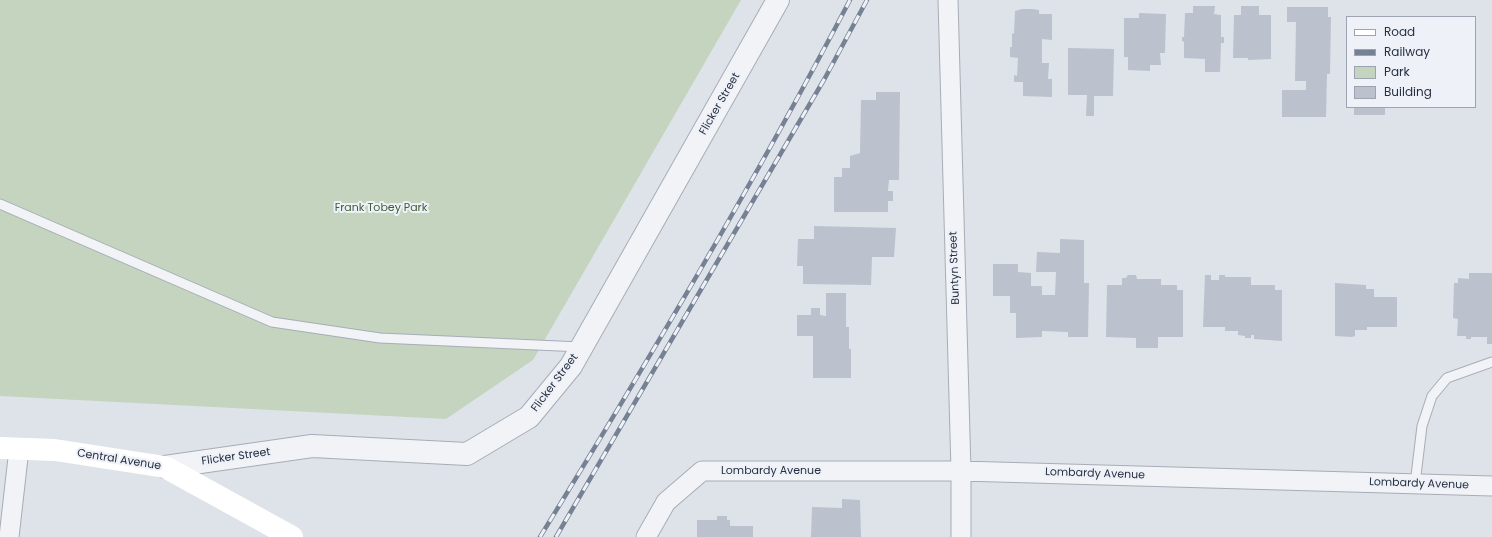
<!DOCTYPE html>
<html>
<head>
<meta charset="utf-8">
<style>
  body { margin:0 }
  #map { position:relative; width:1492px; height:537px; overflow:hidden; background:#dee3e9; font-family:Poppins,sans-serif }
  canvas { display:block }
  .legend { position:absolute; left:1346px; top:16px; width:130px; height:92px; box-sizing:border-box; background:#eef1f7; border:1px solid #9ea4af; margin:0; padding:5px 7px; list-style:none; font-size:12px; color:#263042 }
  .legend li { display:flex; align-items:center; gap:8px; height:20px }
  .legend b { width:20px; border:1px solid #9ea4af }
</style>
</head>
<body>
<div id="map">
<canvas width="1492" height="537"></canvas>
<ul class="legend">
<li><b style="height:5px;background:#fff"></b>Road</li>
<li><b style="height:5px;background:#768194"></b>Railway</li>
<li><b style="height:11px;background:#c4d4bf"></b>Park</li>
<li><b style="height:11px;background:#bbc1cd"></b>Building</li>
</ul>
</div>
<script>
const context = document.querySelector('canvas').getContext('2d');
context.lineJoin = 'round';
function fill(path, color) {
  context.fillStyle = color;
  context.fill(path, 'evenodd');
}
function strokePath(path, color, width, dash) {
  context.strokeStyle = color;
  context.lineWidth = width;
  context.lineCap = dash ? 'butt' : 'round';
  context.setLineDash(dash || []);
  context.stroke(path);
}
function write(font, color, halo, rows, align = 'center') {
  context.font = font + ' Poppins,sans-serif';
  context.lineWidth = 4;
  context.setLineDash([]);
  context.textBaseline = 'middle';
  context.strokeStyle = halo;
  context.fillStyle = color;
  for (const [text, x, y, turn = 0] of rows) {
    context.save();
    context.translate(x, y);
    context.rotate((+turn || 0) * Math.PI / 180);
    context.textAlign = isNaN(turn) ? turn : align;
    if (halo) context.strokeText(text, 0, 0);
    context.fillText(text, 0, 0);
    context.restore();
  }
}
const green = new Path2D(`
  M0,0H741L533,360L446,419L0,396Z`);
const building = new Path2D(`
  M1193,6H1215L1214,14L1221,15V37H1224V43H1221L1220,72H1205V59L1184,58V42L1182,41V37H1184L1185,13H1193Z
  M1241,6H1259V15H1271V59L1248,60V58H1233L1234,15H1241Z
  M1287,7H1328V17H1331L1330,74H1327L1326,117H1282V90H1306V81H1295L1296,22H1287Z
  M1022,9H1032L1039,10V14H1052V40L1042,39V63H1049L1048,79H1052V97L1023,96V82H1014V75L1017,76L1018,58L1010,57V47H1012V33L1014,34L1015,11Z
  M1139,13L1166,14L1165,53H1160L1161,65H1150V71L1128,70V57H1124V18H1139Z
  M1068,48L1114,49L1113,96H1094V116H1086L1087,95H1068Z
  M876,92H900L899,180H889L888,191H893V201H888V212H834V177H842V168H850V156L860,153L861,100H876Z
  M1354,107H1385V115H1354Z
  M814,226L896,228L894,257H872L871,285L803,284V266H797L798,239H814Z
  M1060,239L1084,240V283H1089L1088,337H1068V332L1042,331V337L1016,338V313H1010V296H993V264H1018V272L1031,273V286H1042V295H1055L1056,272H1036L1037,252L1060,253Z
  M1469,273H1492V344H1487V337H1471V339H1466V336H1457L1458,319L1453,318L1454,283H1458V278L1469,279Z
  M1128,275H1136L1137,279H1161V285H1177V290H1183V337H1158V348H1136V338L1106,337L1107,285H1122V278H1126Z
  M1205,275H1211V280H1219V275H1225V277H1251V285H1275V290H1282V341L1254,339V335H1251V338H1245V336L1238,335V331H1225V327H1203Z
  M1335,283L1366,285V289H1374V297H1397V327H1367V330H1355V336L1352,337L1335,336Z
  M826,293H846V327H849V349H851V378H813V336H797V315H811V308H820V315L826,316Z
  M842,499L860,500L861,537H811L812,507L842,508Z
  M717,516H727V520H730V526H753V537H697V520H717Z`);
const service = new Path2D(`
  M0,204L272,322L380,338L581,347
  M1415,484L1422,426L1432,396L1447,378L1492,362`);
const minor = new Path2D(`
  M948,0L961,471V537
  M9,537L19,449
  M646,537L666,502L702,471H961L1492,486`);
const tertiary = new Path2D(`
  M165,467L312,446L467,454L529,417L571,366L778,0`);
const secondary = new Path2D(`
  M0,448L55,450L165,467L292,537`);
const rail = new Path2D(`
  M540,537C648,361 754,183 850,0
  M556,537L825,78L867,0`);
const streetNames = [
  ["Flicker Street",720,104,-60],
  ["Buntyn Street",955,268,-92],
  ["Flicker Street",555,383,-53],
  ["Flicker Street",236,457,-8],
  ["Central Avenue",119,460,9],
  ["Lombardy Avenue",771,471],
  ["Lombardy Avenue",1095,474,2],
  ["Lombardy Avenue",1419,484,2]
];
const parkNames = [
  ["Frank Tobey Park",381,208]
];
fill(green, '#c4d4bf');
fill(building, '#bbc1cd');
strokePath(service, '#a7adb7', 11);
strokePath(minor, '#a7adb7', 21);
strokePath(tertiary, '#a7adb7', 24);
strokePath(service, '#f1f3f7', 9);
strokePath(minor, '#f1f3f7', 19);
strokePath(tertiary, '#f1f3f7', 22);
strokePath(secondary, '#fff', 22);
strokePath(rail, '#768194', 4.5);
strokePath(rail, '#eef1f7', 3, [9]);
write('11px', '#263042', '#eef1f7', streetNames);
write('11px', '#3a5f32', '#eef1f7', parkNames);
</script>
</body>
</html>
